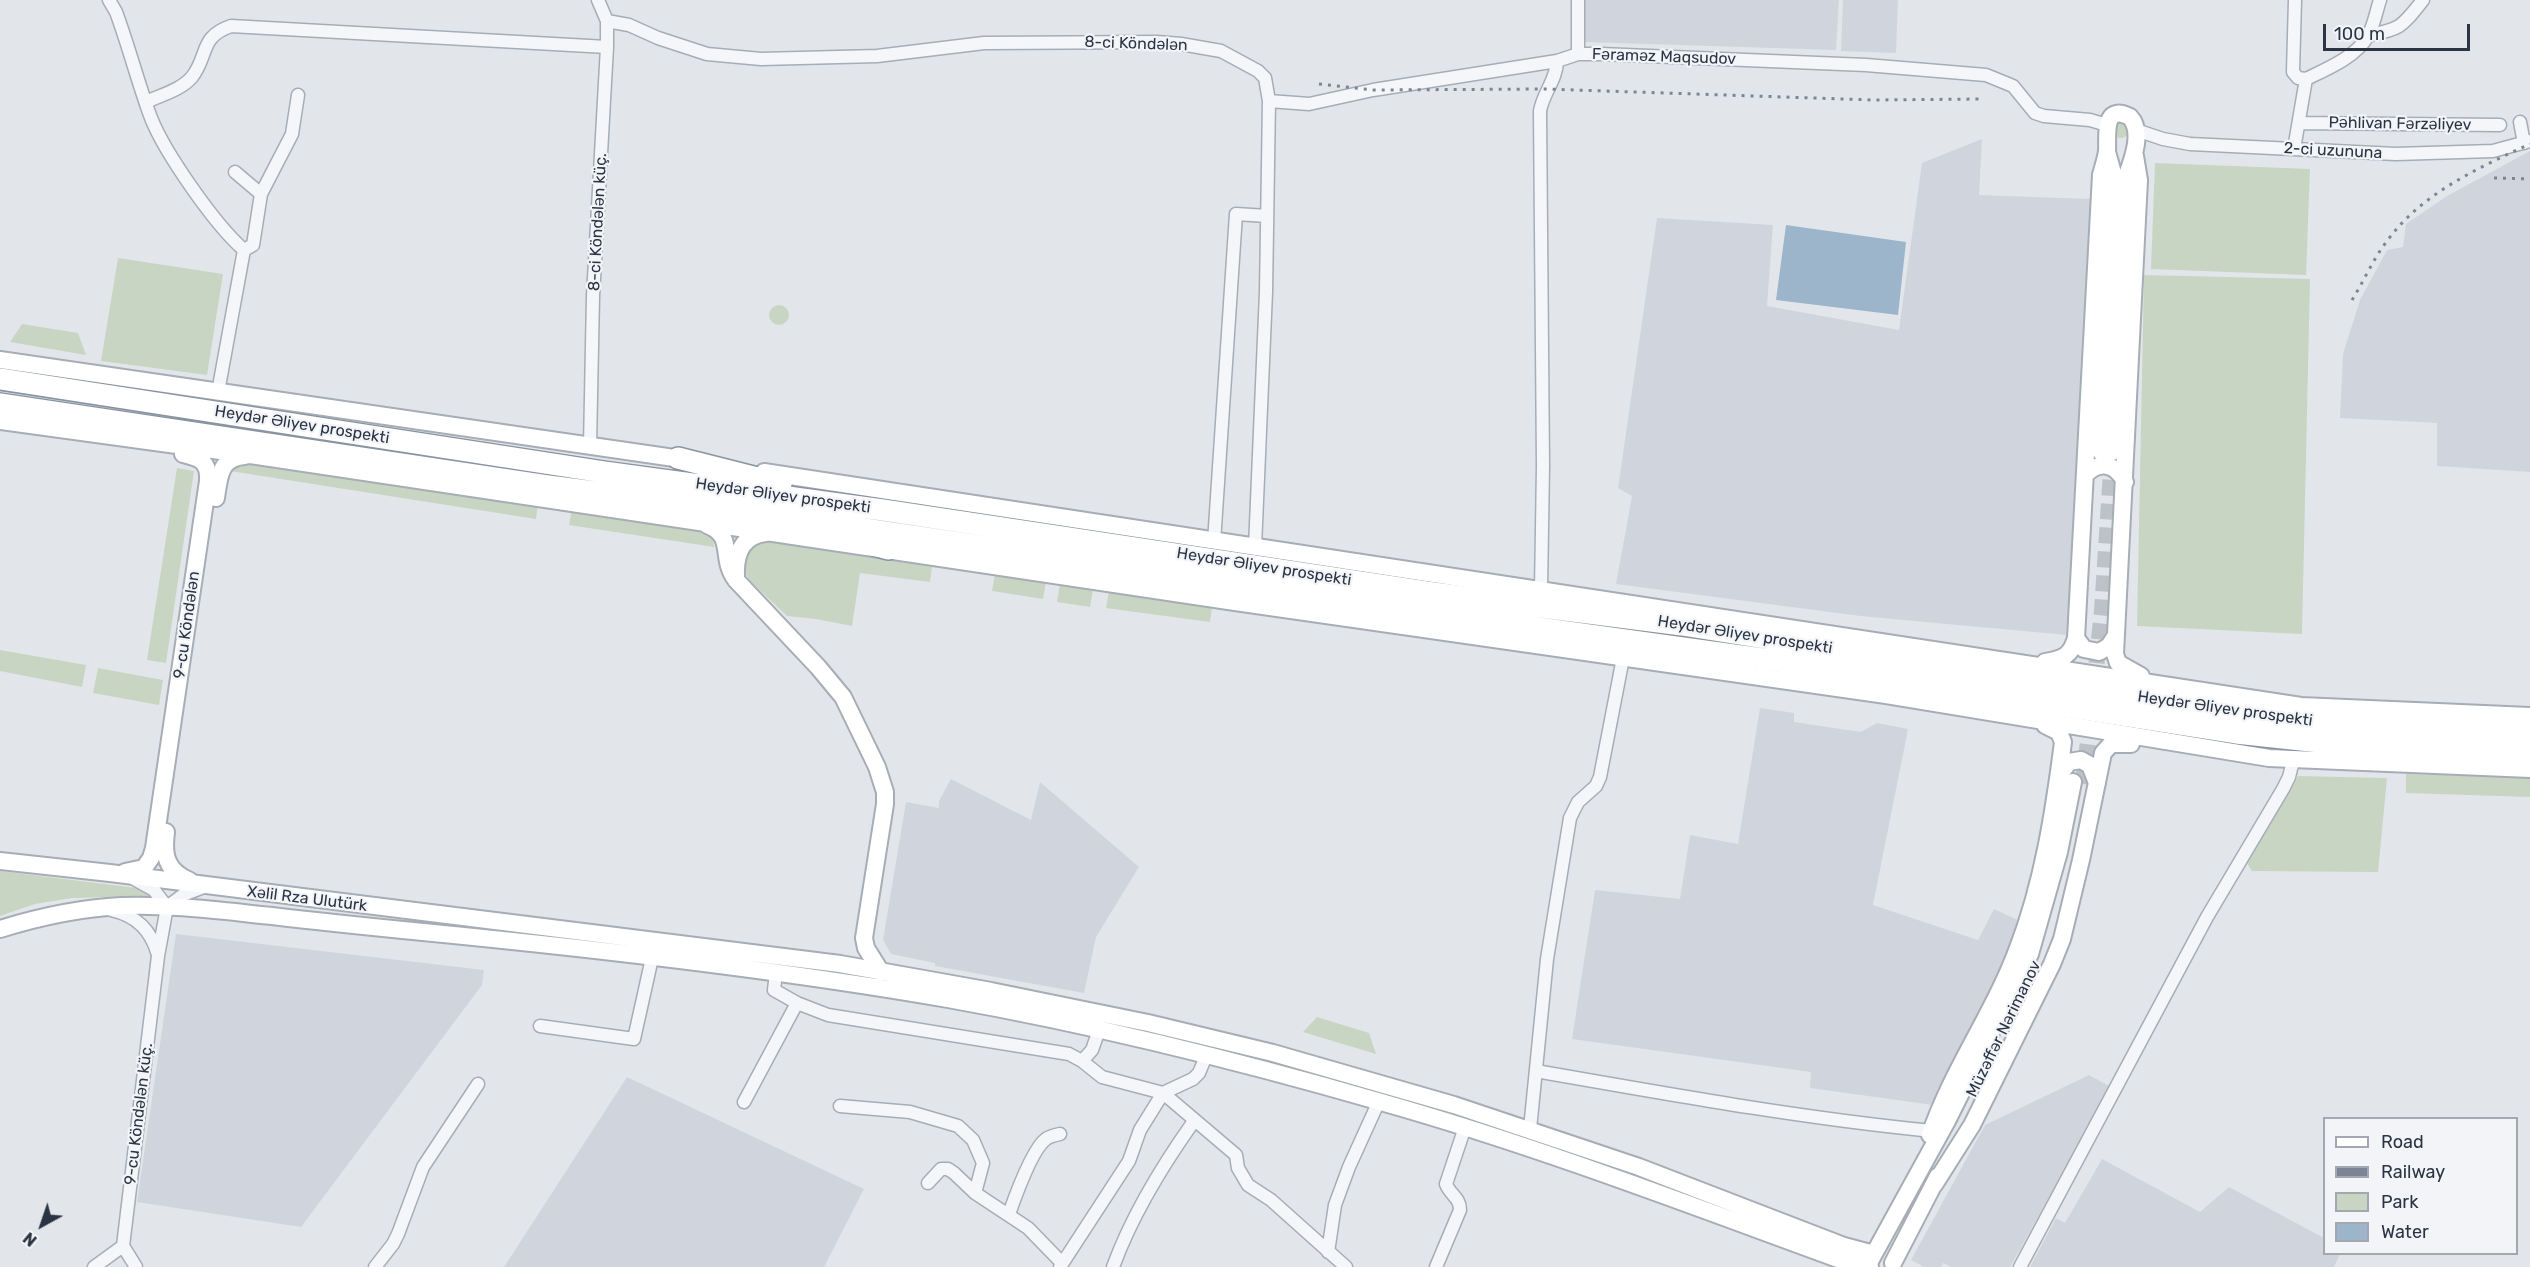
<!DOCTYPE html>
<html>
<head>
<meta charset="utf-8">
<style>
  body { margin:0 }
  #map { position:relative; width:2530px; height:1267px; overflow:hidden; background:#e2e6eb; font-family:Rubik,sans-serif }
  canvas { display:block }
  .legend { position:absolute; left:2323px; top:1117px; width:195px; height:138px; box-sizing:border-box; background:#f2f4f8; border:2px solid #a2a7b0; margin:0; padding:8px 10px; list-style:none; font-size:18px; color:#2a3443 }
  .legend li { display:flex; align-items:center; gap:12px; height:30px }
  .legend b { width:30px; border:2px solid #a2a7b0 }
  .north { position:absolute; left:12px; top:1195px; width:60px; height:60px; -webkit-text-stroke:4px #f2f4f8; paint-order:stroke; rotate:220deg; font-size:16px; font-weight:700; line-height:24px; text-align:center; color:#2a3443 }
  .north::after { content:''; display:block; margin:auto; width:21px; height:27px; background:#2a3443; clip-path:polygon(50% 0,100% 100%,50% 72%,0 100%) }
  .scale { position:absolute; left:2323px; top:24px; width:147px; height:27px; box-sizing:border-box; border:3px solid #2a3443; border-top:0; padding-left:8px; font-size:18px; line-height:21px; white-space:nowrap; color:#2a3443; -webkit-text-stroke:4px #f2f4f8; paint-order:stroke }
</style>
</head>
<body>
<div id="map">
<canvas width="2530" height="1267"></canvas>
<ul class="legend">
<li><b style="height:8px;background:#fff"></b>Road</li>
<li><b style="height:8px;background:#7b8594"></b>Railway</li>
<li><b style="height:16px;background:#c8d5c3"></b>Park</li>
<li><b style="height:16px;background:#9db5cb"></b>Water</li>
</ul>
<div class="north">N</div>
<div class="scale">100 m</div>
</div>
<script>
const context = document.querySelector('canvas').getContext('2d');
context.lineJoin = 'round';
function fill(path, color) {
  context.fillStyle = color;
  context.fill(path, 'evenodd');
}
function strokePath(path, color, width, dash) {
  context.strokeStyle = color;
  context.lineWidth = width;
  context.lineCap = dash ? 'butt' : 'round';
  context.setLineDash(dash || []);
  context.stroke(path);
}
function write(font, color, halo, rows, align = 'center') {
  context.font = font + ' Rubik,sans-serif';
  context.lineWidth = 4.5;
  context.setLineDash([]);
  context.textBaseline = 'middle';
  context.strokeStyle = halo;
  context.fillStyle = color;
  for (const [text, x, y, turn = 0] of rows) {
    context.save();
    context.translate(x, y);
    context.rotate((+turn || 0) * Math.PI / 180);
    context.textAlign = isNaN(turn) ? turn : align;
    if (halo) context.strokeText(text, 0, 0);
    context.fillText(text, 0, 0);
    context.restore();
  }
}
const built = new Path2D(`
  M1585,0H1839L1836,50L1584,42Z
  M1843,0H1898L1896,53L1841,51Z
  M1982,139L1979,195L2091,199L2067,635L1860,616L1616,584L1632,496L1618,488L1657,218L1773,225L1767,306L1899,330L1922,163Z
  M2530,151V472L2437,466V423L2340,418L2343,354L2360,300L2387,250L2403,247L2406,224L2447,196Z
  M1760,708L1794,713V722L1861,732L1877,723L1908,729L1873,905L1978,940L1994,909L2020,921L2004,962L1933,1105L1810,1088L1811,1072L1572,1039L1595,890L1680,899L1690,835L1738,844Z
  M951,779L1031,820L1040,782L1139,867L1096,937L1084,993L935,966V963L891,954L883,940L906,802L939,808V801Z
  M176,934L484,970L482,985L301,1227L137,1202Z
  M2089,1075L2111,1087L2010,1267H1951L1943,1263L1941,1267H1924L1911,1260L1985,1125Z
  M627,1077L864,1189L824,1267H504Z
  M2102,1159L2200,1212L2229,1187L2324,1238V1254H2340L2334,1267H2030L2056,1218L2065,1223Z`);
const green = new Path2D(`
  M2113 130a8 8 0 1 1 16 0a8 8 0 1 1-16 0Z
  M2155,163L2310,169L2306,275L2151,269Z
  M118,258L223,274L207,375L101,361Z
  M2144,275L2310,279L2302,634L2137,626Z
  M769 315a10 10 0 1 1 20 0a10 10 0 1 1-20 0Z
  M22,324L78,333L86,355L10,342Z
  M237,460L538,504L536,519L230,471Z
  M177,468L194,471L166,663L147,660Z
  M572,509L702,529L713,536L714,547L569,525Z
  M764,538L932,567L930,582L860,573L852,626L816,619L787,616L750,581L742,568L751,543Z
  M995,574L1046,582L1043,599L992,591Z
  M1060,583L1093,589L1090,607L1057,602Z
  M1109,591L1212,607L1210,622L1106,608Z
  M0,650L86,665L82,687L0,671Z
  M98,668L163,680L159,705L93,693Z
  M2406,774L2530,777V797L2406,793Z
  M2298,776L2387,778L2378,872L2252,871L2247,863Z
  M0,871L144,889L151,896L72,898L35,904L0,916Z
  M1317,1017L1369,1033L1376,1054L1303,1032Z`);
const water = new Path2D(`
  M1786,225L1906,242L1898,315L1776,300Z`);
const secondaryTunnel = new Path2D(`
  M2094,687L2102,611L2112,456
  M2083,784L2091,716`);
const street = new Path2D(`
  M109,0L116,12C129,47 138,83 151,118C165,153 215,225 244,250L218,392
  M2295,0L2293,72L2298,78L2306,79
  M607,21L629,25L658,38L707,54L761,59L877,56L984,43L1157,42L1181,44L1221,51L1258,71L1265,78L1269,101L1266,292L1255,547
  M2369,35C2402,29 2402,26 2423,0
  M1578,54V0
  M2306,79C2327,69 2356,57 2368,36C2374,25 2376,12 2380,0
  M1269,101L1309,104L1373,90L1557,61
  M146,102C161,95 181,90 192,77C209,55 199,37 231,26L607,47
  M2520,122L2524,143
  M2299,123L2500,125
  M2136,130L2163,139L2190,144L2396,154L2493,151L2530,141
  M2294,149L2306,79
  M235,172L261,194
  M244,250L253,245L261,194L292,134L298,95
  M590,446L593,296L607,47V21L598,0
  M1214,542L1236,214L1267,216
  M1541,590L1543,466L1540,111C1543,93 1557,79 1557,61L1578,54H1601L1866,65L1986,75L2013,86L2035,113L2044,116L2090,120L2107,125
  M134,879L154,890L167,907
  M111,910C137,916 151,930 158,955
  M797,1003L828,1015L1069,1054L1082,1061L1102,1077L1163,1093L1236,1155L1238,1168L1248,1185L1271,1200L1346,1267
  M540,1026L634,1039L652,958
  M1082,1061L1092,1050L1099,1030
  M1536,1071C1668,1094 1799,1118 1932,1131
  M744,1102L797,1003L774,990L776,973
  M840,1106L910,1112L958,1126L973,1140L983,1163L975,1193
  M1530,1129L1547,959L1570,818L1578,802L1596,786L1600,777L1623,658
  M928,1183L941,1169H948L954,1173L975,1193L1028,1228L1062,1263
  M1009,1214C1015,1197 1032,1149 1046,1139C1050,1136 1055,1135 1060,1134
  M1328,1252L1335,1205L1349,1167L1379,1101
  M94,1267L123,1246
  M136,1267L123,1246L158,956L167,907L183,895L204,887
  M375,1267L393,1244L398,1234L423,1167L478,1084
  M1060,1267L1129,1161L1140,1130L1163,1093L1193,1079L1199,1073L1206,1056
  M1113,1267C1132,1215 1162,1166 1194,1121
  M1436,1267L1460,1210C1460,1197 1450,1195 1446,1184L1465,1127
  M2020,1267L2207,917L2283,789L2289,777L2293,761`);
const secondary = new Path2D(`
  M2135,156L2139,180L2115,654L2118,663L2141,676
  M0,360L688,460
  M0,421L257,456L1235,602L1886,695L2269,758L2530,769
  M2101,452L2114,177L2107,152
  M764,472L2301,706L2530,716
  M2086,474C2100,460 2116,464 2125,482
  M216,498C219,477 220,457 245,456
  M707,525C736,536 719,558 736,580L818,667L843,697L877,767L885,792V804L864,938L866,948L881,972
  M736,576C735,554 742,535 766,533
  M2076,638L2084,649L2099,652L2109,646L2115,637
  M2045,662C2063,659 2071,656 2076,638L2101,175C2103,167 2106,159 2107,151C2108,136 2102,103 2130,117C2144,132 2132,161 2126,178L2112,452
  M2059,775L2069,762L2081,760L2090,765L2097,783
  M166,832C163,855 166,871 190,881
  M0,861L110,873L840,964L991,991L1148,1023L1273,1053L1454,1105L1639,1167L1844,1246L1874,1254
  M125,872L144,868L151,858L154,848L208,481C209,461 200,458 183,454
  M0,929C39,917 80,908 121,906C171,904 222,911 272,916C322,922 372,927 423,932C598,949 775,969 948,999C1094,1025 1239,1061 1381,1102C1537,1146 1687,1204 1838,1259L1870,1267
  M1930,1135C1952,1070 1994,1013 2018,948C2043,883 2054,812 2063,742L2059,732L2045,725
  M1934,1185L1972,1125L2052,964L2062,939L2081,860L2103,753L2111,744H2131
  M1869,1263L1947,1121L2030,954L2059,852L2073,782
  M1893,1263L1938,1176`);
const highway = new Path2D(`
  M0,379L604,472L883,510L1433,593L1682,625L2241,713L2359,726L2530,732
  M0,404L548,486L764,514L1430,613L1777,661L2236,733L2357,746L2530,752
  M678,458L781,484
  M846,537L888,549`);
const rail = new Path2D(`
  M1319,84L1373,90L1546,89L1873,100L1981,99
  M2494,178L2530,179
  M2352,300C2364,281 2373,259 2387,241C2422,193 2478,168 2530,144`);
const streetNames = [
  ["8-ci Köndələn",1136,44,2],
  ["Fəraməz Maqsudov",1664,57,2],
  ["Pəhlivan Fərzəliyev",2400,124,1],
  ["2-ci uzununa",2333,151,3],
  ["8-ci Köndələn küç.",598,222,-87],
  ["Heydər Əliyev prospekti",302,425,9],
  ["Heydər Əliyev prospekti",783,496,8],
  ["Heydər Əliyev prospekti",1264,567,9],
  ["9-cu Köndələn",187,625,-82],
  ["Heydər Əliyev prospekti",1745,635,9],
  ["Heydər Əliyev prospekti",2225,709,8],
  ["Xəlil Rza Ulutürk",307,899,7],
  ["Müzəffər Nərimanov",2004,1029,-64],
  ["9-cu Köndələn küç.",139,1114,-83]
];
fill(built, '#d0d5dd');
fill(green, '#c8d5c3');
fill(water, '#9db5cb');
strokePath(secondaryTunnel, '#bdc2c9', 16, [16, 8]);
strokePath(street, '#a7adb5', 15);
strokePath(secondary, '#a7adb5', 20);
strokePath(highway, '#8993a1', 24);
strokePath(street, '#f5f6f9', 12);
strokePath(secondary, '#fff', 16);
strokePath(highway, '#fff', 21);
strokePath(rail, '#7b8594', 3, [3, 6]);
write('16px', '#2a3443', '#f2f4f8', streetNames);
</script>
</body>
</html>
